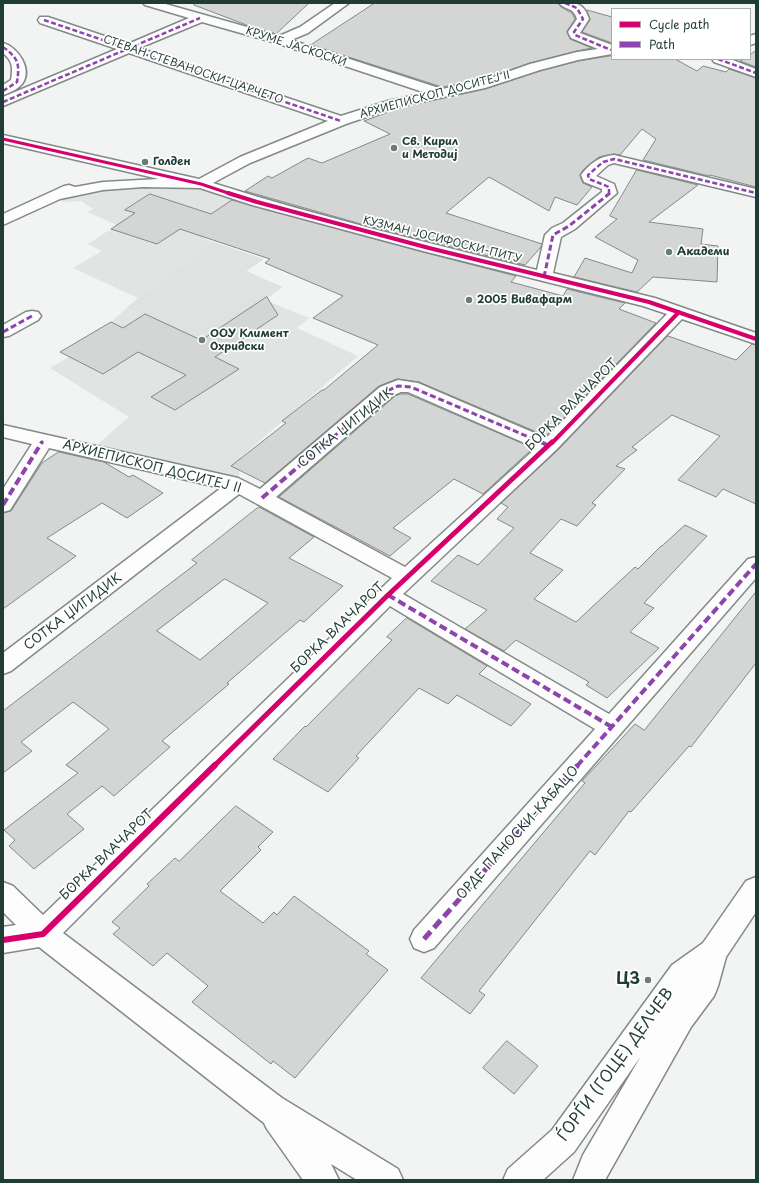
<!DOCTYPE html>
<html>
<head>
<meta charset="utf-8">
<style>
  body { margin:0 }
  #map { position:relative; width:759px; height:1183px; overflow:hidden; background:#f2f3f3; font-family:"Playpen Sans",sans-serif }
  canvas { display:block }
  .frame { position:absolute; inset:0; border:4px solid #1f3d34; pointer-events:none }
  .legend { position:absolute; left:611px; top:8px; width:140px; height:52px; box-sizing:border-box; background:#fff; border:1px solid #a5b1ae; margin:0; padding:5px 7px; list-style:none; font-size:12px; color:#1f3d34 }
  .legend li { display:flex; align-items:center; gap:8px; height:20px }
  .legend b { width:20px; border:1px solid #a5b1ae }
</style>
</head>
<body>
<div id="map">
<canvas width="759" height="1183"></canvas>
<div class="frame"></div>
<ul class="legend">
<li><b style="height:5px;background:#d6006c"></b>Cycle path</li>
<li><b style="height:5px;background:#8e44ad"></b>Path</li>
</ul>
</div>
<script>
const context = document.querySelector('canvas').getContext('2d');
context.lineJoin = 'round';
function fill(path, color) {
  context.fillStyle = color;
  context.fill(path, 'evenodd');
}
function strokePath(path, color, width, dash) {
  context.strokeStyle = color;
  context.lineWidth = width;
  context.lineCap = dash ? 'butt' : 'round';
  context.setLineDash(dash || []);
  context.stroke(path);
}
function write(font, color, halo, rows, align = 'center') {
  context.font = font + ' "Playpen Sans",sans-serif';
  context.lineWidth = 3.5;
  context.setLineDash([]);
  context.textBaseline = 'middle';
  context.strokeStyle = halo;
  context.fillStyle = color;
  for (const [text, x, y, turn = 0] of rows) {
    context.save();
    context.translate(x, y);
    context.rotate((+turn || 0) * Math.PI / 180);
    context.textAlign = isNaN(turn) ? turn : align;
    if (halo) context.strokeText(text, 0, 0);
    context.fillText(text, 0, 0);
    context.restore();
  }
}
const built = new Path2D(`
  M201,184L257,202L205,239L264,259L246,271L282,287L265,300L309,318L297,328L358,356L241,457L238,485L90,451L129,417L50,368L69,357L60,352L111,322L138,298L73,268L102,251L88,244L117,225L87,212L93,209L81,201L63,202L55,195L103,186Z`);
const green = new Path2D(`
  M214,243L264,259L246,271L282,287L264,300L201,340L127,307Z`);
const building = new Path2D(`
  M195,3H309L276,34L249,26L194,5Z
  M375,3H558L561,7L572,13L575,19L567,31L570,39L592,48L577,51L530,63L482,80L442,87L311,45Z
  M587,10L612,17V43L582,32L590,20Z
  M756,51V67L740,61L744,59H750V55Z
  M612,56V59H675L697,71L703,66L726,72L729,69L756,78V187L710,175L709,176L643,160L656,139L642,129L620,155L614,154L599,157L583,170L580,176L583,183L592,187L577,205L555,197L549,211L489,177L446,213L542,244L541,247L525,265L375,228L245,191L268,176L272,178L308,158L322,163L390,134L364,121L399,108L485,89L540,71L578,61Z
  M637,170L698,185L649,222L703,229L701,244L718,246L717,282L653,277L637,292L574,277L585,258L632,273L638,260L595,237L617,219L610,216Z
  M150,194L211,214L232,200L423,252L516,276L511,282L563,296L567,289L625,303L619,309L656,323L546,436L419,382L397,379L379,386L265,483L231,466L286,423L282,421L322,390H324L378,345L313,318L343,296L265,263L270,259L180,229L157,244L111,229L135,213L125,210Z
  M267,297L278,315L215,357L239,369L175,410L151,397L186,375L138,352L103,374L60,352L111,322L123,328L145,314L201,340Z
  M668,336L736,360L752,344L756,345V504L723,489L716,497L678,480L720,436L672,415L632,447L637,450L616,466L625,469L592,503L596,505L577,526L561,519L530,553L563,570L534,599L576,622L635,567L638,569L661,546H662L685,525L707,536L644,603L654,608L630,632L659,648L607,698L586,685L589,682L516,640L504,651L465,629L487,610L431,581L458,555L478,565L514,528L497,519L508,507L501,503L557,451Z
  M401,394H408L533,448L483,494L454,479L393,528L411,538L390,556L279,497L395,396Z
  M59,452L104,462L129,477L133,475L163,493L127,518L102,503L47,538L76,556L3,609V513L11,511L42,463Z
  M259,507L314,537L289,558L343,586L304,622L300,620L227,683L229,684L162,741L170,747L114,796L102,786L67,814L84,829L34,869L9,846L15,840L4,830L78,773L66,765L109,729L73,702L21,742L32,751L3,773V711L197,563L192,560ZM225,579L268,603L200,660L157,631Z
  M756,592V663L691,747L689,746L631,812L629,811L595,855L590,851L479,991L485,995L470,1014L421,978L585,783L582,781L635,724L644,730Z
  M407,618L487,666L479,674L531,704L511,726L457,695L448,704L419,688L356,756L359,758L328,792L273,759L305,726L306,727L392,640L387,637Z
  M236,806L273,832L258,847L261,850L220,891L263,923L274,912L277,915L294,896L369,951L366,954L388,970L295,1078L273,1061L271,1064L192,1002L208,986L167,953L153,966L113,934L120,928L112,922L149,886L147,884L175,858L179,861Z
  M507,1041L538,1066L514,1094L483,1068Z`);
const street = new Path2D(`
  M143,3H162L279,36L300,27L335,3H349L308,33L291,40L442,89L482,81L530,64L577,52L598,49L571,38L568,32L577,19C573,6 566,11 559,3C575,3 583,1 589,19L580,33L612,45V54L578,60L540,70L485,88L396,107L346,124L250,163L213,183C320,217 429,243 537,270L545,235L552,228L563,223L602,192V189L584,182L581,175C589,164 600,156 614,155L756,189V197L614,163L608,165L596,176L614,184L617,193L575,229L561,237L553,273L655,298L756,333V344L682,319L556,450L403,594L609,714L748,559L756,557V578L434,948L424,952L414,948L410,939L414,930L595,729L390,606L63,933L282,1098L398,1169L403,1180H357L331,1164L339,1180H303L267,1129L264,1123L39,947L3,953V927L16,925L3,912V882L13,886L43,915L392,578L239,494L11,671L3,674V653L221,488L49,448L10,510L3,512V489L32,444L3,437V425L238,478L260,489L380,387L398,380L418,383L546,438L667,314L643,306L423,251L252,205L200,188L143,187L103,190L60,199L3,225V214L64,186L69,185L75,187L103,182L159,179L3,143V135L199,179L240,157L328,121L129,53L3,106V97L117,49L40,23L38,20L40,17H48L128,44L189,18L145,5ZM202,22L276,43L426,93L388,101L341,116L139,48ZM401,392H408L536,448L405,567L276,497L394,395Z
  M756,34V43L750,45V36Z
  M3,43C18,47 33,70 22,84C18,89 9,93 3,95V85L11,80C13,68 13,61 3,53Z
  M712,59H730L756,69V77L714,62Z
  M32,311L38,312L41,316L38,320L9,336L3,337V325L26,312Z`);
const secondary = new Path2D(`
  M756,877V912L726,957L718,986L714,996L691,1027L605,1180H573L583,1155L641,1056L574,1152L543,1180H503L508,1169L552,1130L672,965L703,943L746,881Z`);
const quietFar3 = new Path2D(`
  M565,3L577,8L583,19L574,32L575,35L611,50
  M44,20L341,121
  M3,47C18,58 20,63 17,82L3,91
  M718,59L756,73
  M3,102L200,18
  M609,194V187L589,179L588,175L603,162L614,159L756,193`);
const quietFar2 = new Path2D(`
  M544,277L553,235L569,226L610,193
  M3,332L32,316
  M41,443L43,441
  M326,443L387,391L398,386L411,387L543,443`);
const quietFar1 = new Path2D(`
  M541,442L549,446
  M262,498L327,442
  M3,505L42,442
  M388,595L612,727
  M577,766L756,564`);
const quiet = new Path2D(`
  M424,939L578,765`);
const cyclewayFar3 = new Path2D(`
  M3,139L201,184L231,194`);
const cyclewayFar2 = new Path2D(`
  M228,193L257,202L429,248L649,302L756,339
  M552,443L679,312`);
const cyclewayFar1 = new Path2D(`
  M214,766L388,595L552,442`);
const cycleway = new Path2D(`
  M3,940L43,934L215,765`);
const markers = [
  [394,148,4,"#697d77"],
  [145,162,4,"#697d77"],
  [669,252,4,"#697d77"],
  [469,300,4,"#697d77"],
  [202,340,4,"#697d77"],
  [648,980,4,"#697d77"]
];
const farStreetnames = [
  ["КРУМЕ ЈАСКОСКИ",296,47,18],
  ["СТЕВАН СТЕВАНОСКИ-ЦАРЧЕТО",193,70,19],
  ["АРХИЕПИСКОП ДОСИТЕЈ II",435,95,-15],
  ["КУЗМАН ЈОСИФОСКИ-ПИТУ",442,240,14]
];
const farPoinames = [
  ["Св. Кирил",402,142],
  ["и Методиј",402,155],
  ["Голден",153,162],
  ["Академи",677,252],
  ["2005 Вивафарм",477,300],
  ["ООУ Климент",210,334],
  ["Охридски",210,347]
];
const streetNames = [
  ["БОРКА ВЛАЧАРОТ",572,405,-45],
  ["СОТКА ЏИГИДИК",346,428,-39],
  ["АРХИЕПИСКОП ДОСИТЕЈ II",152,467,14],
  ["СОТКА ЏИГИДИК",73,612,-37],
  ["БОРКА ВЛАЧАРОТ",338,628,-44],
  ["ОРДЕ ПАНОСКИ-КАБАЦО",518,833,-48],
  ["БОРКА ВЛАЧАРОТ",107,855,-44]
];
const nearPoinames = [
  ["Ц3",640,980]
];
const nearStreetnames = [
  ["ЃОРЃИ (ГОЦЕ) ДЕЛЧЕВ",616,1065,-54]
];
fill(built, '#e0e4e3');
fill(green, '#dee2e1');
fill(building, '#d3d6d5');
strokePath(building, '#838988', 1);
strokePath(street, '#838988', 3);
strokePath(secondary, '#838988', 3);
fill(street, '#fdfdfd');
fill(secondary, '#fdfdfd');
strokePath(quietFar3, '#8e44ad', 2.5, [5, 2.5]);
strokePath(quietFar2, '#8e44ad', 3, [6, 3]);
strokePath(quietFar1, '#8e44ad', 4, [8, 4]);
strokePath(quiet, '#8e44ad', 5, [10, 5]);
strokePath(cyclewayFar3, '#d6006c', 3);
strokePath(cyclewayFar2, '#d6006c', 4);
strokePath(cyclewayFar1, '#d6006c', 5);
strokePath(cycleway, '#d6006c', 6);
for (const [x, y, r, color] of markers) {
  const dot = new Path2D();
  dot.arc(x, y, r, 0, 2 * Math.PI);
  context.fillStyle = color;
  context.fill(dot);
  strokePath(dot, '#fff', 1.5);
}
write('11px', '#1f3d34', '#fff', farStreetnames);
write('bold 11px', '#1f3d34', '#fff', farPoinames, 'left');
write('13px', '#1f3d34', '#fff', streetNames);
write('bold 16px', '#1f3d34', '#fff', nearPoinames, 'right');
write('16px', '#1f3d34', '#fff', nearStreetnames);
</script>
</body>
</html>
